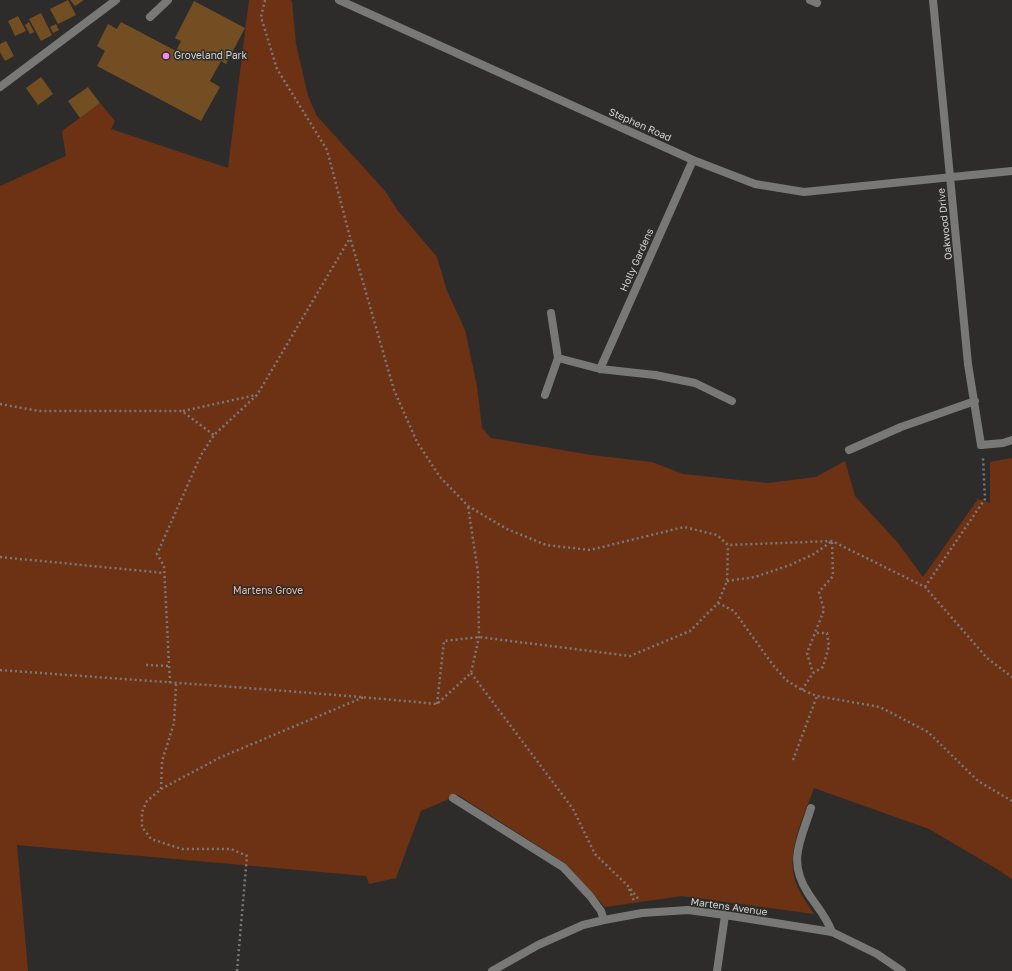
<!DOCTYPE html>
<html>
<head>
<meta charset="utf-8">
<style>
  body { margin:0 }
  canvas { display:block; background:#2d2c2a }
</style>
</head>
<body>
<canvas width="1012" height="971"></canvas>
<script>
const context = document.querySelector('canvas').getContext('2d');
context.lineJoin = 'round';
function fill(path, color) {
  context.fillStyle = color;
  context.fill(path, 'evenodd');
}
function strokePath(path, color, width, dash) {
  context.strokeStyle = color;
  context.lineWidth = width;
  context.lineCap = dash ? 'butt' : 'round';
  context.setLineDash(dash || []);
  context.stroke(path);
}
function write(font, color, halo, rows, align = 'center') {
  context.font = font + ' "Golos Text",sans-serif';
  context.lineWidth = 3;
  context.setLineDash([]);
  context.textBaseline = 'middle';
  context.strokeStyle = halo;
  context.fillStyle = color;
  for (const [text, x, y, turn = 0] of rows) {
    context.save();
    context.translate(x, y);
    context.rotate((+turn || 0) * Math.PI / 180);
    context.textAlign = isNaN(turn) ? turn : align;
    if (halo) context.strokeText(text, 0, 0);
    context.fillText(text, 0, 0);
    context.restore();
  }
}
const green = new Path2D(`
  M249,0H290L292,1L296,44L308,96L317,116L385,191L398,211L437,257L447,291L465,330L477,386L482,428L491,438L591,455L652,462L683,474L768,483L816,477L845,461L855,496L898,543L923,577L978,499L990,503V462L1012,458V879L997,869L929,829L814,788C803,819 783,856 798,888C802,897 809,906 814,914L682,896L605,907L565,863L458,795L421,811L396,878L369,884L366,876L17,845L28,971H0V186L66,156L62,131L100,103L115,121L111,129L228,168Z`);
const building = new Path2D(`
  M68,0L76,15L58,24L50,9Z
  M70,0H84L75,6Z
  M194,1L245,28L226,64L221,61L210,81L220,87L201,121L97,66L105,51L97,46L108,24L117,29L121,22L176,51L181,41L175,38Z
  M41,13L52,35L41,41L29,19Z
  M18,16L26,31L15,36L8,21Z
  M29,22L34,32L30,34L25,25Z
  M56,24L59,30L53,33L50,27Z
  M6,41L14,56L5,61L0,52V44Z
  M41,77L53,94L38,105L26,88Z
  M88,87L100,103L80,118L68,101Z`);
const path = new Path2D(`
  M265,0L261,17L277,69L327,150L350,237L394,390L417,442L440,477L468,506L507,529L546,545L590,550L684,527L717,535L728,545L832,541L925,587L987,658L1012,677
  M0,404L39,411H182L214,435
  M183,411L256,395
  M0,557L164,573
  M727,581L755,577L790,565L814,554L832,541L833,576L819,592L824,610L807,653L813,673
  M925,587L985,499L983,458
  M718,603L734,611L773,665L786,680L802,690L817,696L880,707L928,732L978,781L1012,801
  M146,665L169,666
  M0,670C146,681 291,690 437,704L471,673L479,637L478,573L468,506
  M471,673L573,809L595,854L628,886L637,897L638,900
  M170,683L164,566L157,554L201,455L214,435L257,395L350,238
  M802,690L813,673L823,667L829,646L827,633H814
  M437,704L444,641L479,637L630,656L690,631L718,603L727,581L728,545
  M793,760L817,696
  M161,789L162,761L174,723L176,683
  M629,889L634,901
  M237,971L247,856L231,849H182L151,839L142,827V812L147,801L161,789L219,758L364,697`);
const service = new Path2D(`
  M810,0L817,3
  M150,17L168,0
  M0,87L116,0
  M655,375L695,383L732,401
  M981,445L1003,443L1012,440`);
const minor = new Path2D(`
  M339,0L693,160L755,184L804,192L1012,171
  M933,0L968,364L981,445
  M551,313L558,358L600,369L655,375
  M600,369L693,160
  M545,395L558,358
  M849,450L901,427L975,401
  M453,798L563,867L590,896L601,911L604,920
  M811,808C801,840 787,861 808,893C817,907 826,916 832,932
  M492,971L538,945L583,925L604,920L642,913L688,910L725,915L832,932L877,954L902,971
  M717,971L725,915`);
const markers = [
  [166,56,4,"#f788ec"]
];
const poiNames = [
  ["Groveland Park",174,56]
];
const streetNames = [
  ["Stephen Road",640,125,24],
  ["Oakwood Drive",945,224,-96],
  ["Holly Gardens",637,260,-66],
  ["Martens Avenue",729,907,8]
];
const parkNames = [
  ["Martens Grove",268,591]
];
fill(green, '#6d3114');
fill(building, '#734e22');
strokePath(path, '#7a7977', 2.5, [2, 3]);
strokePath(service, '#787977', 8);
strokePath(minor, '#787977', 8);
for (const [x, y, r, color] of markers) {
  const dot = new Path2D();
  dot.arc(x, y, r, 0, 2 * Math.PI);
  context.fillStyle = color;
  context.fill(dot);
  strokePath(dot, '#2d2c2a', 1.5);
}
write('10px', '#d4d4d2', '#2d2c2a', poiNames, 'left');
write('10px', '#d4d4d2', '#2d2c2a', streetNames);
write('10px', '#efbea9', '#2d2c2a', parkNames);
</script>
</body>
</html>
